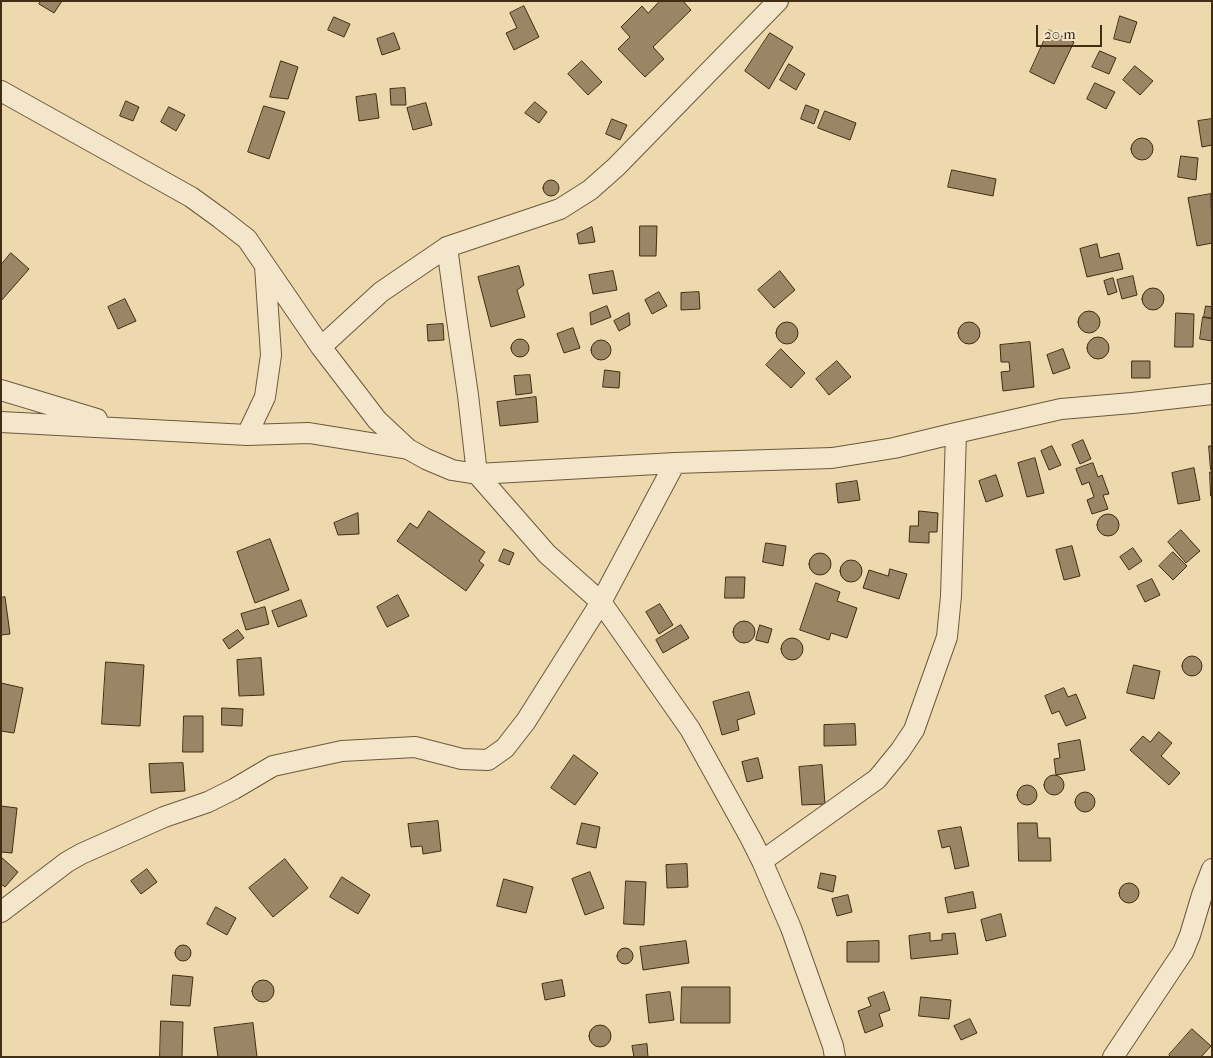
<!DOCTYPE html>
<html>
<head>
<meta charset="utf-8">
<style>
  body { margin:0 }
  #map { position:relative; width:1213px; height:1058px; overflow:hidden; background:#eed9af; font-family:"IM FELL French Canon",serif }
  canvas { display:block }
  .frame { position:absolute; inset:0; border:2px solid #402d13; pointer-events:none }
  .scale { position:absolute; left:1036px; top:25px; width:66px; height:22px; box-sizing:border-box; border:2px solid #402d13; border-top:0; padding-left:6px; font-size:15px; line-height:18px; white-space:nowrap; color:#402d13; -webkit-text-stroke:4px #f4e6cb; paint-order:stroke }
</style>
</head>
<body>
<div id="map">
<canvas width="1213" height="1058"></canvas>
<div class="frame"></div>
<div class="scale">20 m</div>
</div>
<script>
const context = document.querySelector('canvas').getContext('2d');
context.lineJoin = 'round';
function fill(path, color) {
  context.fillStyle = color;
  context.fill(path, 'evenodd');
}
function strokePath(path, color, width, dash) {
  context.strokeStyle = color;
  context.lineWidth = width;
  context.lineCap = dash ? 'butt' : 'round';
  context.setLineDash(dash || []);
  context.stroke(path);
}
const building = new Path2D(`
  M41,1H62L54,13L39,4Z
  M660,1H683L691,10L653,47L664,59L645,77L618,49L630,37L621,27L642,6L648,13Z
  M524,6L539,37L514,50L506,33L517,28L510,13Z
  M1120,16L1137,22L1130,43L1114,39Z
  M334,17L350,24L344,37L328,30Z
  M1049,30L1074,42L1054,84L1030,72Z
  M394,33L400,49L382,55L377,39Z
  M770,33L793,47L769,89L745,71Z
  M1100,51L1116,58L1109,74L1092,67Z
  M281,61L298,67L288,99L270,97Z
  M582,61L602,82L588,95L568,74Z
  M789,64L805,74L796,90L780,80Z
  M1135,66L1153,81L1140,95L1123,80Z
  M1095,83L1115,92L1106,109L1087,99Z
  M405,88L406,105H391L390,89Z
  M376,94L379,118L359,121L356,97Z
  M126,101L139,107L133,121L120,116Z
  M535,102L547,112L539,123L525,113Z
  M426,103L432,125L413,130L407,108Z
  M806,105L819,110L814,124L801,119Z
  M264,106L285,112L269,159L248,152Z
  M169,107L185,115L176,131L161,122Z
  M825,111L856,123L850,140L818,128Z
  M612,119L627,125L620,140L606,134Z
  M1212,119V145L1202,147L1198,121Z
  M1131 149a11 11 0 1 1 22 0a11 11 0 1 1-22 0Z
  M1181,156L1198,158L1196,180L1178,177Z
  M952,170L996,179L993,196L948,187Z
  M543 188a8 8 0 1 1 16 0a8 8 0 1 1-16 0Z
  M1211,194L1212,243L1197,246L1188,198Z
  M640,226H657L656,256H640Z
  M592,227L595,242L579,244L577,234Z
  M1097,244L1100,258L1119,253L1123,269L1087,277L1080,249Z
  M11,253L29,269L1,301V265Z
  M519,266L524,285L517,290L525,317L491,327L478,277Z
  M613,271L617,290L593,294L589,275Z
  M780,271L795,290L774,308L758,290Z
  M1133,276L1137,295L1122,299L1117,280Z
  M1113,278L1117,292L1108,295L1104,281Z
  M1142 299a11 11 0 1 1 22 0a11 11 0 1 1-22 0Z
  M659,292L667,306L652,314L645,300Z
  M699,292L700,309L681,310V293Z
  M125,299L136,321L118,329L108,307Z
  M607,306L611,317L591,325L590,313Z
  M1206,306L1212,307V318L1204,317Z
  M1078 322a11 11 0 1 1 22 0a11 11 0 1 1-22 0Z
  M629,313L630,325L619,331L614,321Z
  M1176,313L1194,314L1193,347H1175Z
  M1203,317L1212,319V341L1200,339Z
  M958 333a11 11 0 1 1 22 0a11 11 0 1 1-22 0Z
  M776 333a11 11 0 1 1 22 0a11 11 0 1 1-22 0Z
  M443,324L444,340L428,341L427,325Z
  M573,328L580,348L564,353L557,334Z
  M1087 348a11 11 0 1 1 22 0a11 11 0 1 1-22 0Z
  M511 348a9 9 0 1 1 18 0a9 9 0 1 1-18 0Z
  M591 350a10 10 0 1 1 20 0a10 10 0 1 1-20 0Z
  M1030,342L1034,387L1003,391L1001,372L1010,371L1009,362H1001L1000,345Z
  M781,349L805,373L791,388L766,365Z
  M1063,349L1070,368L1053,374L1047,355Z
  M837,361L851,377L829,395L816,379Z
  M1132,361H1150V378H1132Z
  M605,370L620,372L619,388L603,387Z
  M530,375L532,393L516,395L514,376Z
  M536,397L538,422L500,426L497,402Z
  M1083,440L1091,459L1080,464L1072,445Z
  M1052,446L1061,465L1049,470L1041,451Z
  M1209,446H1212V470H1211Z
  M1035,458L1044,493L1027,497L1018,463Z
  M1093,463L1098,477L1102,475L1109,494L1103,495L1108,509L1092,514L1087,500L1094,497L1089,482L1082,485L1076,469Z
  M1194,468L1200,500L1178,504L1172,473Z
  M1210,472H1212V496H1211Z
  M996,475L1003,496L986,502L979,481Z
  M857,481L860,500L838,503L836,484Z
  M429,511L485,552L479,561L484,565L466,591L397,541L410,523L417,528Z
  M919,511L938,513L937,532H929V543L909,542L910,526H918Z
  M358,513L359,534L338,535L334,523Z
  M1097 525a11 11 0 1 1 22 0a11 11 0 1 1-22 0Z
  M1181,530L1200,551L1186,563L1168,542Z
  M270,539L289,590L255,603L237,552Z
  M766,543L786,546L783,566L763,562Z
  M1072,546L1080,576L1064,580L1056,550Z
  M1133,548L1142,561L1129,570L1120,557Z
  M504,549L514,553L509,565L499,561Z
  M1173,552L1187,566L1173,580L1159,566Z
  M809 564a11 11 0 1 1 22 0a11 11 0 1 1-22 0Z
  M840 571a11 11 0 1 1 22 0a11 11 0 1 1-22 0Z
  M890,569L907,574L899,599L863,588L869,570L888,576Z
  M726,577H745L744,598H725Z
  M1152,579L1160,595L1145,602L1137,586Z
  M816,583L840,592L837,601L857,608L847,638L831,633L829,640L800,630Z
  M398,595L409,616L387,627L377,607Z
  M5,597L10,634L1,635V598Z
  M301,600L307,616L278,627L272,611Z
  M660,604L673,625L659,634L646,612Z
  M265,607L269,624L246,630L241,614Z
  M733 632a11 11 0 1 1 22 0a11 11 0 1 1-22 0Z
  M681,625L689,638L663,653L656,640Z
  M760,625L772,629L768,643L756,640Z
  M238,630L244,638L229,649L223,640Z
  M781 649a11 11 0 1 1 22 0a11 11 0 1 1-22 0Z
  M1182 666a10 10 0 1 1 20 0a10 10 0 1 1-20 0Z
  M261,658L264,695L239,696L237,660Z
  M106,662L144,665L140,726L102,724Z
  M1134,665L1160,671L1154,699L1127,693Z
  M1,683L23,688L14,733L1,731Z
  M1064,688L1068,697L1076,694L1086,718L1066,726L1059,711L1052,714L1045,696Z
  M749,692L755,714L737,720L739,730L722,735L713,702Z
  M222,708L243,709L242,726L222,725Z
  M184,716H203V752H183Z
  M855,724L856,745L824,746V725Z
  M1159,732L1172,743L1161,756L1180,773L1169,785L1130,750L1143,736L1150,742Z
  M1080,740L1085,770L1056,775L1054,759L1060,758L1058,744Z
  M574,755L598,773L575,805L551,788Z
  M758,758L763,778L747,782L742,762Z
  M183,763L185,791L151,793L149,764Z
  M822,765L825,804L802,805L799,767Z
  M1044 785a10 10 0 1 1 20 0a10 10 0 1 1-20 0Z
  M1017 795a10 10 0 1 1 20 0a10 10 0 1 1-20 0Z
  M1075 802a10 10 0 1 1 20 0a10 10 0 1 1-20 0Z
  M1,806L17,808L12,853L1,852Z
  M438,821L441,851L423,854L422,846L411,847L408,824Z
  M582,823L600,827L596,848L577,844Z
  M1018,823H1037L1038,838H1050L1051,861H1019Z
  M961,827L969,866L955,869L950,846L942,848L938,831Z
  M1,857L18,872L5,887L1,884Z
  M285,859L308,888L273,917L249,888Z
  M687,864L688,887L667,888L666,865Z
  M147,869L157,882L141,894L131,881Z
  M590,872L604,908L585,915L572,879Z
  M821,873L836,876L833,892L818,888Z
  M342,877L370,895L358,914L330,897Z
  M504,879L533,887L526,913L497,906Z
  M626,881L646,882L644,925L624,924Z
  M1119 893a10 10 0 1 1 20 0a10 10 0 1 1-20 0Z
  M973,892L976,908L948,913L945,898Z
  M848,895L852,912L837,916L832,899Z
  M216,907L236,918L227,935L207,924Z
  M1001,914L1006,936L986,941L981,920Z
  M930,933V941L942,940V934L955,933L958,954L911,959L909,936Z
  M686,941L689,963L643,970L640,947Z
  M879,941V962H847V942Z
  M175 953a8 8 0 1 1 16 0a8 8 0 1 1-16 0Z
  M617 956a8 8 0 1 1 16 0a8 8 0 1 1-16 0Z
  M173,975L193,977L190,1006L171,1005Z
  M562,980L565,996L545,1000L542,984Z
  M252 991a11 11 0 1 1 22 0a11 11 0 1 1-22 0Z
  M682,987H730V1023H681Z
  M670,992L674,1020L649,1023L646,995Z
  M884,992L890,1010L879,1014L883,1026L865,1033L858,1011L871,1006L868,998Z
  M921,997L951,1000L949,1019L919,1016Z
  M970,1019L977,1033L961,1040L954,1026Z
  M161,1021L183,1022L182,1057H160Z
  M253,1023L257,1057H218L214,1028Z
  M589 1036a11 11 0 1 1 22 0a11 11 0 1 1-22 0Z
  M1192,1029L1211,1046L1201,1057H1171L1169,1055Z
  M647,1044L648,1057H634L632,1046Z`);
const street = new Path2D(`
  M1,91L191,197L220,218L247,239L321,347L377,420L408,449L426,459L452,470L477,474L675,463L832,458L894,448L956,433L1061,409L1132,403L1212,394
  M447,247L456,313L468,395L477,474L547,554L601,602L690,729L751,839L762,861L791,928L833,1046L835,1057
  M321,347L381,292L447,247L560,209L590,190L616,167L778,1
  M1,390L97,419
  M1,422L247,435L309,433L408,449
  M247,435L265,397L271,355L265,266
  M762,861L877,779L900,751L914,730L947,637L951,596L956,433
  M1,912L67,862L81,854L164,817L208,802L234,789L273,766L342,751L415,747L462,759L488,760L505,748L526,721L601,602L675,463
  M1113,1057L1183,952L1190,935L1202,895L1212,869`);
fill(building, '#9a8664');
strokePath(building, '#402d13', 1);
strokePath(street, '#6c583a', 22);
strokePath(street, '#f4e6cb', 20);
</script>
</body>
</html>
